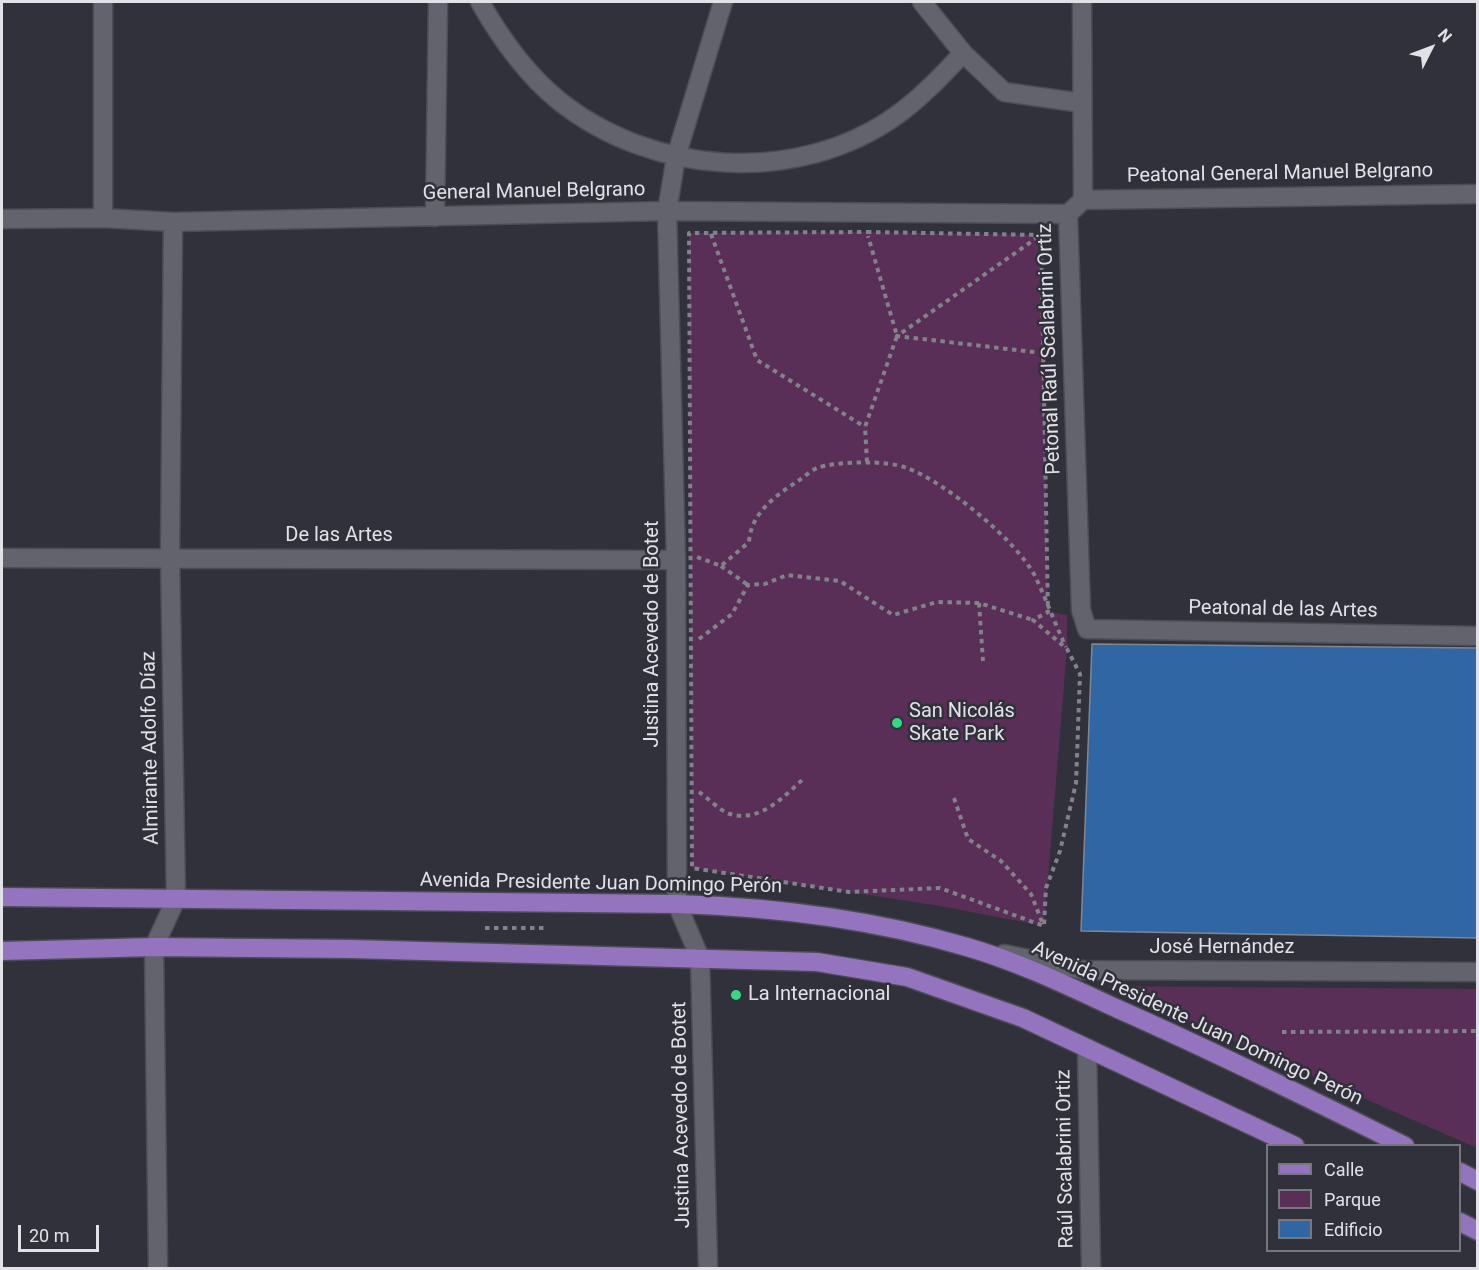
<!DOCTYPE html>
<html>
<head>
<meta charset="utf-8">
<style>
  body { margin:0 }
  #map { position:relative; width:1479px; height:1270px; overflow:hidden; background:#30313a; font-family:Roboto,sans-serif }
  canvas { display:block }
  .frame { position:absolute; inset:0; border:3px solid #e1e1e7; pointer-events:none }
  .legend { position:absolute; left:1266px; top:1144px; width:195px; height:108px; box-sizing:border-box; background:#30313a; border:2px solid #77777f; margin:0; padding:8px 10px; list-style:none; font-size:18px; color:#e1e1e7 }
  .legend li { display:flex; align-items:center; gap:12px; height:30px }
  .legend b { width:30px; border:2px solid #77777f }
  .north { position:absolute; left:1401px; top:18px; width:60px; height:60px; -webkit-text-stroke:4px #30313a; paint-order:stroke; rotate:48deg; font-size:16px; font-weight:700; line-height:24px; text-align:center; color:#e1e1e7 }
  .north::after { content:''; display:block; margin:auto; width:21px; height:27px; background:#e1e1e7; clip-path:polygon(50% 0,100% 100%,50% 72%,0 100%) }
  .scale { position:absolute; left:18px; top:1225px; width:81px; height:27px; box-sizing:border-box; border:3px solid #e1e1e7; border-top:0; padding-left:8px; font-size:18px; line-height:21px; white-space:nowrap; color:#e1e1e7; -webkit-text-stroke:4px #30313a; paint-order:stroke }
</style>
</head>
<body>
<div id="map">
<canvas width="1479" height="1270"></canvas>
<div class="frame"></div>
<ul class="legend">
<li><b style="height:8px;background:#9473bf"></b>Calle</li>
<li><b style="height:16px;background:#592e57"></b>Parque</li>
<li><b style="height:16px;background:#3166a5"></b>Edificio</li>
</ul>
<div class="north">N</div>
<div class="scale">20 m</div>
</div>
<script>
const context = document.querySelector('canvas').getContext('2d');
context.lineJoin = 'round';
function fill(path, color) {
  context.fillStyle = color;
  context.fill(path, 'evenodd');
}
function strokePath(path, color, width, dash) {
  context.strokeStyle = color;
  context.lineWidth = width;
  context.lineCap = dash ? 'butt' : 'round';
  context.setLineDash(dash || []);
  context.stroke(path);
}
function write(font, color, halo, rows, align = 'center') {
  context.font = font + ' Roboto,sans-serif';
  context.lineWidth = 5;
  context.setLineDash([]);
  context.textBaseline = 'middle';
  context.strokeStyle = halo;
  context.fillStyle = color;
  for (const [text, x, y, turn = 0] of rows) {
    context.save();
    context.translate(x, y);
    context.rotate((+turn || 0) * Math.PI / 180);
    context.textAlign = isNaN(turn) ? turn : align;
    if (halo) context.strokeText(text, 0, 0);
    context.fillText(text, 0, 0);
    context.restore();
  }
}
const green = new Path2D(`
  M867,232L1041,235L1048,602L1049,612L1067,615V649L1044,926L940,906L692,868L689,233Z
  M1107,986L1477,989V1148Z`);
const building = new Path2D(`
  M1092,644L1478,648V938L1081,931Z`);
const path = new Path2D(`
  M867,232L1041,235L1048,612L1033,620L1067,649L1080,674L1076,783L1060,851L1046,888L1044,926L940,888L849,892L692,868L689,233Z
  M711,234L757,360L865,427
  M1038,237L897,336L1042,353
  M867,462L865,427L897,336L868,236
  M697,557L721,566L749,542C751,513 775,496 798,481C804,477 810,471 817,468C837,461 887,460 907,468C945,482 1016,540 1035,576C1046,599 1055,624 1066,647
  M721,566L748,585
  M979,603L983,661
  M699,639L732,614L748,585L765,584L787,575L840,581L893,615L937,602L979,603L1033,620
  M699,792C708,798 720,811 730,814C760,823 785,796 804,778
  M954,798L968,839L1001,861L1031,894L1042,922
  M485,928H547
  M1282,1032L1478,1031`);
const minor = new Path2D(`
  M480,2C501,39 525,73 558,100C652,176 798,186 897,115C922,97 943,75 963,53
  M922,2L963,53L1004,92L1082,103
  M1082,2L1083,200L1068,214L1081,610L1087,629L1478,636
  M1083,200L1478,194
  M435,217L438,2
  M103,218V2
  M2,219L103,218L173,222L667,211L1068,214
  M2,558L676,560
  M1004,954L1083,970L1478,972
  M1087,1048L1091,1268
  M158,1268L154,947L176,899L170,557L173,222
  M708,1268L700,958L677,904L676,560L667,211L676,157L723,2`);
const major = new Path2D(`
  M2,897L677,904C776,907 872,919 967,947C1019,962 1070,987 1118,1009C1215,1052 1310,1099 1405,1146
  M2,951L154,947L352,949L817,962L907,977L1023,1018L1295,1146
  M1460,1172L1478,1181
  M1460,1222L1478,1231`);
const markers = [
  [897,723,6,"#33d881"],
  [736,995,6,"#33d881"]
];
const streetNames = [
  ["Peatonal General Manuel Belgrano",1280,174,-1],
  ["General Manuel Belgrano",534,192,-1],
  ["Petonal Raúl Scalabrini Ortiz",1050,349,-92],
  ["De las Artes",339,536],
  ["Peatonal de las Artes",1283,610,1],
  ["Justina Acevedo de Botet",653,634,-90],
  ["Almirante Adolfo Díaz",151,748,-91],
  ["Avenida Presidente Juan Domingo Perón",601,884,1],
  ["José Hernández",1222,948],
  ["Avenida Presidente Juan Domingo Perón",1197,1024,25],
  ["Justina Acevedo de Botet",682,1115,-91],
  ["Raúl Scalabrini Ortiz",1066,1159,-91]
];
const poiNames = [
  ["San Nicolás",909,712],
  ["Skate Park",909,735],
  ["La Internacional",748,995]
];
fill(green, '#592e57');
fill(building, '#3166a5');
strokePath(building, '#808790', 1.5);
strokePath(minor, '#4c4d54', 21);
strokePath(major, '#4c4d54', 21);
strokePath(path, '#81828a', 4, [4.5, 4.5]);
strokePath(minor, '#62636d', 18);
strokePath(major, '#9473bf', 18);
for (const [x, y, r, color] of markers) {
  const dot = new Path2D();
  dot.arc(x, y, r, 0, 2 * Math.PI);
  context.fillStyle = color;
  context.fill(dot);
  strokePath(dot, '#30313a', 2);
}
write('20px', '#e1e1e7', '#30313a', streetNames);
write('20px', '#e1e1e7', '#30313a', poiNames, 'left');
</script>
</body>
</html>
